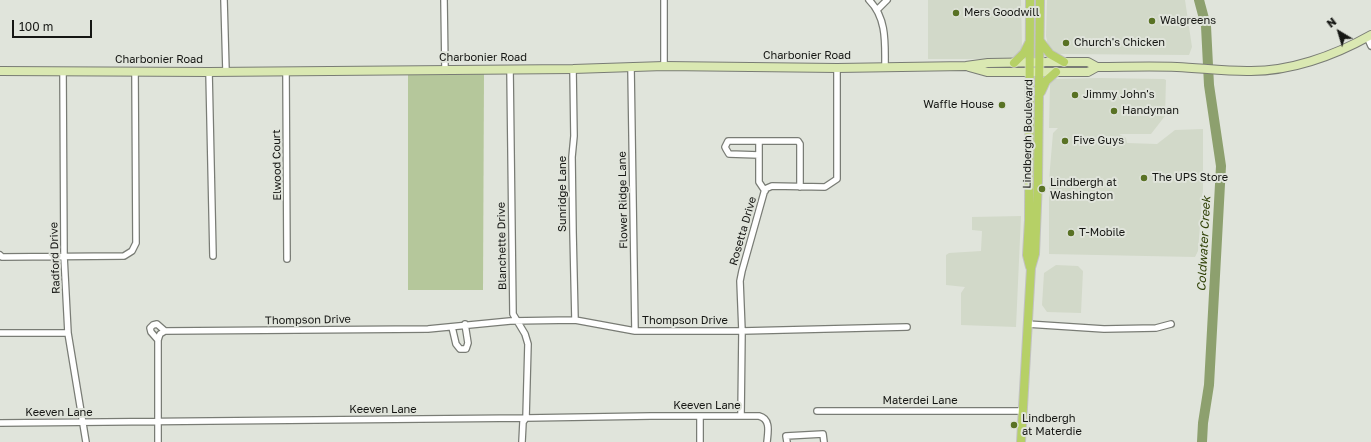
<!DOCTYPE html>
<html>
<head>
<meta charset="utf-8">
<style>
  body { margin:0 }
  #map { position:relative; width:1371px; height:442px; overflow:hidden; background:#e0e4db; font-family:"Golos Text",sans-serif }
  canvas { display:block }
  .north { position:absolute; left:1319px; top:12px; width:40px; height:40px; -webkit-text-stroke:3px #e0e4db; paint-order:stroke; rotate:322deg; font-size:11px; font-weight:700; line-height:16px; text-align:center; color:#151613 }
  .north::after { content:''; display:block; margin:auto; width:14px; height:18px; background:#151613; clip-path:polygon(50% 0,100% 100%,50% 72%,0 100%) }
  .scale { position:absolute; left:12px; top:20px; width:80px; height:18px; box-sizing:border-box; border:2px solid #151613; border-top:0; padding-left:5px; font-size:12px; line-height:14px; white-space:nowrap; color:#151613; -webkit-text-stroke:3px #e0e4db; paint-order:stroke }
</style>
</head>
<body>
<div id="map">
<canvas width="1371" height="442"></canvas>
<div class="north">N</div>
<div class="scale">100 m</div>
</div>
<script>
const context = document.querySelector('canvas').getContext('2d');
context.lineJoin = 'round';
function fill(path, color) {
  context.fillStyle = color;
  context.fill(path, 'evenodd');
}
function strokePath(path, color, width, dash) {
  context.strokeStyle = color;
  context.lineWidth = width;
  context.lineCap = dash ? 'butt' : 'round';
  context.setLineDash(dash || []);
  context.stroke(path);
}
function write(font, color, halo, rows, align = 'center') {
  context.font = font + ' "Golos Text",sans-serif';
  context.lineWidth = 4;
  context.setLineDash([]);
  context.textBaseline = 'middle';
  context.strokeStyle = halo;
  context.fillStyle = color;
  for (const [text, x, y, turn = 0] of rows) {
    context.save();
    context.translate(x, y);
    context.rotate((+turn || 0) * Math.PI / 180);
    context.textAlign = isNaN(turn) ? turn : align;
    if (halo) context.strokeText(text, 0, 0);
    context.fillText(text, 0, 0);
    context.restore();
  }
}
const built = new Path2D(`
  M928,0H1021L1022,47L1020,53L1017,56L1011,59H928Z
  M1047,0H1185L1192,47L1189,55L1060,54L1053,52L1048,46L1046,36Z
  M1099,78L1164,79L1166,80L1165,116L1151,134H1119L1126,138L1127,143L1157,144L1175,130L1203,129V189L1198,251L1195,257L1049,254V180L1053,133L1058,128H1049L1050,84L1055,79Z
  M1021,216L1016,327L961,325V293L965,287L946,285V255L949,253L981,251L982,231L972,230V217Z
  M1056,265L1078,266L1083,271L1081,313L1047,312L1042,305L1044,273Z`);
const green = new Path2D(`
  M484,74L483,290H408V75Z`);
const river = new Path2D(`
  M1199,0L1206,26L1209,85L1221,166L1209,385L1203,423L1202,442`);
const minor = new Path2D(`
  M224,0L226,71
  M444,0L445,69
  M664,0V66
  M869,0C887,18 885,43 885,67
  M877,10L887,0
  M1367,37L1371,46
  M631,68L635,331
  M510,69L513,314L525,334L528,344L526,418L523,422L522,442
  M573,69L574,136L572,157L573,232L575,320
  M63,71L64,256L68,333L86,442
  M286,71L287,259
  M209,72L213,256
  M759,141V182L765,191
  M759,155L729,154L726,149L725,147L728,141H798L800,144V187
  M0,255L2,257L124,256L132,251L136,243L135,72
  M1027,324L1104,329L1156,328L1171,324
  M452,327L456,344L460,349H466L468,343L465,324
  M0,333H68
  M158,340L151,332L150,328L153,325L157,324L165,331
  M817,411H1022
  M700,416V442
  M741,416L742,331L740,281L742,271L765,189L772,186L825,187L837,179V68
  M0,423L526,418L651,416H759C771,419 768,432 767,442
  M158,442V340L160,334L165,331L428,329L510,321L575,320L635,331H742L907,327
  M787,442L786,436L823,434L824,442`);
const secondary = new Path2D(`
  M969,67L987,72H1088L1097,67C1124,67 1150,66 1177,67C1200,68 1223,71 1247,71C1289,72 1334,56 1371,35
  M0,71L209,72L573,69L664,66L837,68L966,66L988,63L1048,62H1088L1097,67`);
const primary = new Path2D(`
  M1030,0L1029,220L1027,255L1030,267
  M1040,41L1050,54L1064,62
  M1014,63L1024,53L1029,43
  M1041,92L1046,81L1056,72
  M1021,442L1031,268L1035,254L1038,181L1040,0`);
const markers = [
  [956,13,4,"#597224"],
  [1152,21,4,"#597224"],
  [1066,43,4,"#597224"],
  [1075,95,4,"#597224"],
  [1002,105,4,"#597224"],
  [1114,111,4,"#597224"],
  [1065,141,4,"#597224"],
  [1144,178,4,"#597224"],
  [1042,189,4,"#597224"],
  [1071,233,4,"#597224"],
  [1014,425,4,"#597224"]
];
const poiNames = [
  ["Mers Goodwill",964,13],
  ["Walgreens",1160,21],
  ["Church's Chicken",1074,43],
  ["Jimmy John's",1083,95],
  ["Waffle House",994,105,"right"],
  ["Handyman",1122,111],
  ["Five Guys",1073,141],
  ["The UPS Store",1152,178],
  ["Lindbergh at",1050,183],
  ["Washington",1050,196],
  ["T-Mobile",1079,233],
  ["Lindbergh",1022,419],
  ["at Materdie",1022,432]
];
const streetNames = [
  ["Charbonier Road",807,56],
  ["Charbonier Road",483,58],
  ["Charbonier Road",159,60],
  ["Lindbergh Boulevard",1028,134,-89],
  ["Elwood Court",277,165,-91],
  ["Sunridge Lane",563,194,-90],
  ["Flower Ridge Lane",623,200,-91],
  ["Rosetta Drive",743,231,-74],
  ["Blanchette Drive",502,246,-91],
  ["Radford Drive",55,258,-92],
  ["Thompson Drive",308,320,-1],
  ["Thompson Drive",685,321],
  ["Materdei Lane",920,401],
  ["Keeven Lane",707,406],
  ["Keeven Lane",383,410],
  ["Keeven Lane",59,413]
];
const waterNames = [
  ["Coldwater Creek",1204,244,-87]
];
fill(built, '#d2d9c9');
fill(green, '#b5c79b');
strokePath(river, '#8da06e', 10);
strokePath(minor, '#797c75', 8);
strokePath(secondary, '#797c75', 10);
strokePath(primary, '#c2c2c2', 10);
strokePath(minor, '#fff', 5.5);
strokePath(secondary, '#dae8b2', 8);
strokePath(primary, '#b6d066', 8);
for (const [x, y, r, color] of markers) {
  const dot = new Path2D();
  dot.arc(x, y, r, 0, 2 * Math.PI);
  context.fillStyle = color;
  context.fill(dot);
  strokePath(dot, '#e0e4db', 1.5);
}
write('11px', '#151613', '#e0e4db', poiNames, 'left');
write('11px', '#151613', '#e0e4db', streetNames);
write('italic 12px', '#324309', '#e0e4db', waterNames);
</script>
</body>
</html>
